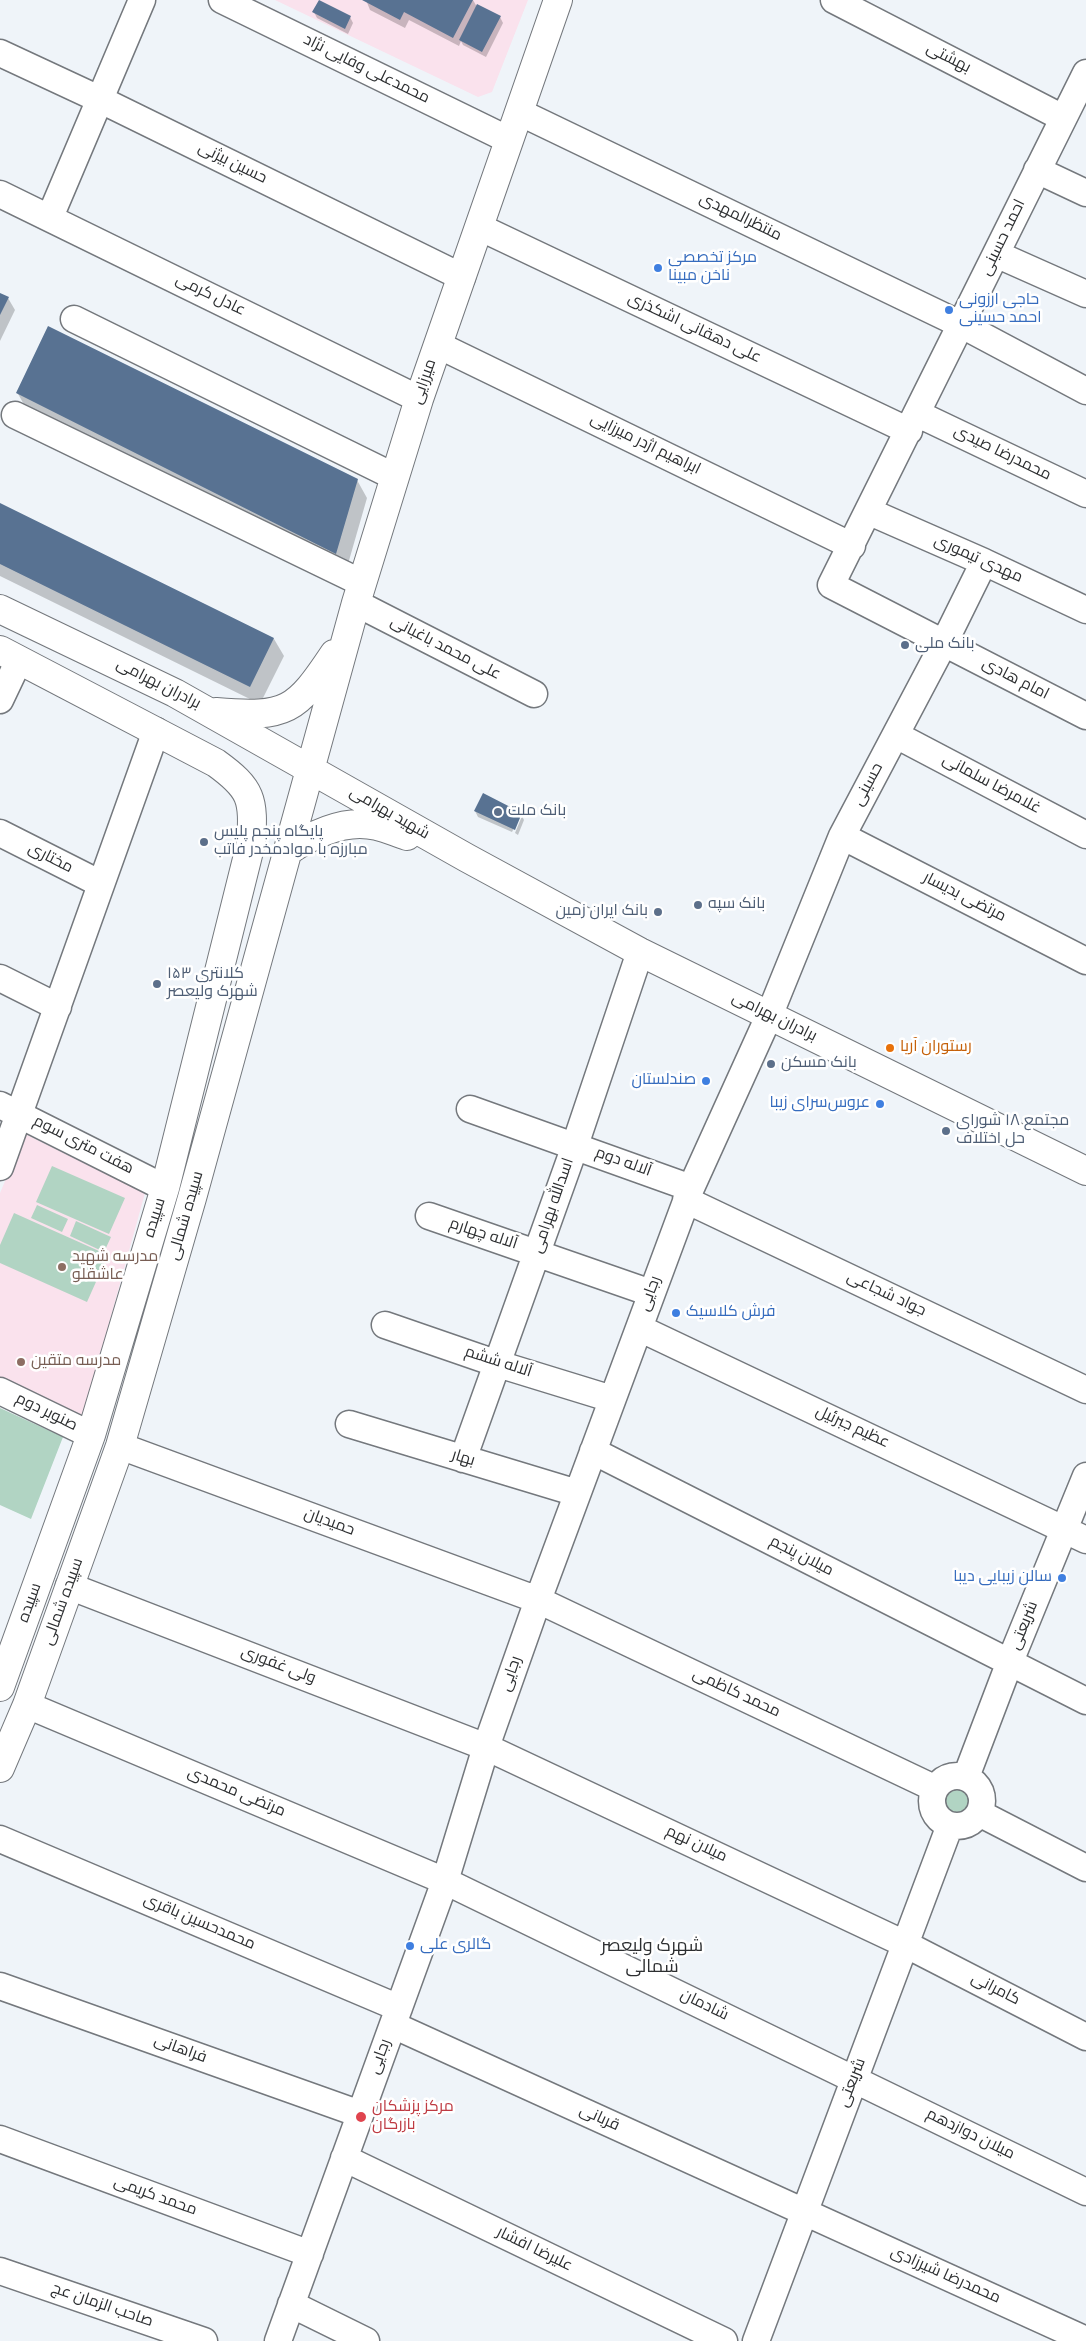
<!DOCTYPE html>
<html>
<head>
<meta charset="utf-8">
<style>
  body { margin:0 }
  canvas { display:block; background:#eff4f9 }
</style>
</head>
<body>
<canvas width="1086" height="2341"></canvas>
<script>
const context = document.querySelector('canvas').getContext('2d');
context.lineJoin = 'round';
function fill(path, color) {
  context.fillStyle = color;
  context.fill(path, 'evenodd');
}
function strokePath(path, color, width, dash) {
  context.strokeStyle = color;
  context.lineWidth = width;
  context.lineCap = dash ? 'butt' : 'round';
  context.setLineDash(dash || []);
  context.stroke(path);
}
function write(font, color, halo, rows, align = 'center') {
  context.font = font + ' Overpass,Cairo,sans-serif';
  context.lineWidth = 5;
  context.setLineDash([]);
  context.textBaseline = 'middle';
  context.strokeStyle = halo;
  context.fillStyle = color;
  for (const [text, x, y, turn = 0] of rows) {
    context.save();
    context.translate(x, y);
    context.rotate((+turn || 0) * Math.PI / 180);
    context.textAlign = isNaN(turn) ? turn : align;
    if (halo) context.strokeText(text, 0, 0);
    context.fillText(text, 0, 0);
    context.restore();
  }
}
const education = new Path2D(`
  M275,0H528L492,92L478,97Z
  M25,1134L145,1193L84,1414L70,1415L0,1382V1193Z`);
const green = new Path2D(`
  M52,1166L125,1198L109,1234L36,1202Z
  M37,1205L68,1219L62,1232L31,1218Z
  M14,1213L108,1255L87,1302L0,1263V1245Z
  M76,1221L111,1237L104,1252L70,1236Z
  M0,1408L63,1437L31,1519L0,1505Z
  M936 1800a21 21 0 1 1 42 0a21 21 0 1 1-42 0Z`);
const shadow = new Path2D(`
  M366,0H473L477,7L500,17L503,23L486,57L463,45L461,41L459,46L409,20L405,28L370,10Z
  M314,12L350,17L353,23L348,34L317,18Z
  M0,294L8,298L15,310L0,341Z
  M17,392L357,480L367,498L346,571L27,410Z
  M0,505L274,639L284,656L260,704L0,576Z
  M475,811L521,814L522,816H520L512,832L478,817Z
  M522,816L524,820L518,835L515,833Z`);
const building = new Path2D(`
  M319,0L351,16L345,29L312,12Z
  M362,0H473L453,38L404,12L400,20Z
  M477,4L501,16L482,52L459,40Z
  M0,293L9,297L0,315Z
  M48,326L358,479L336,554L16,393Z
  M0,503L274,638L250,687L0,564Z
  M483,793L522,813L515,830L474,811Z`);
const minor = new Path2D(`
  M222,0L509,140
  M834,0L1063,118
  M0,53L101,100L462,277
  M1086,73L831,585L1086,716
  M519,112L962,325L1086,391
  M1037,170L1086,193
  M0,194L419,399
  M50,217L142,0
  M479,227L909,431
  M996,254L1086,294
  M74,319L395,477
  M438,345L852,546
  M918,414L1086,494
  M15,415L362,583
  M870,512L984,562L1086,610
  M356,603L534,694
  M0,700L19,660
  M896,735L1086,835
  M0,833L101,884
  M842,836L1086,961
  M0,978L58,1007
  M0,1105L165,1188
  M470,1109L691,1188
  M0,1167L156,731
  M686,1200L1086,1390
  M429,1216L651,1293
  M385,1325L498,1364L612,1399
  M639,1328L1086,1540
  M0,1391L91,1435
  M349,1424L577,1493
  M120,1446L538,1600L934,1788
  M593,1451L1086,1701
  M463,1459L570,1160L640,952
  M69,1586L486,1747L905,1944L1086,2037
  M27,1705L445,1881L1086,2192
  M932 1801a25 25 0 1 1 50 0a25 25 0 1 1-50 0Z
  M966,1777L1009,1664L1086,1476
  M979,1813L1086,1868
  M0,1839L399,2008
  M0,1986L360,2114
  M393,2025L1086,2340
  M0,2139L310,2254
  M344,2158L724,2341
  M0,2271L204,2341
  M291,2304L366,2341
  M278,2341L445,1881L486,1747L538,1600L691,1188L769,1016L842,836L944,643L984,562
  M756,2341L950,1825`);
const major = new Path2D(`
  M0,609L175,693L467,858L640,952L1086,1171
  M0,650L216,763C252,789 254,799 251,843L165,1188L91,1435L0,1687
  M216,712C287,718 296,711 334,654
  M288,851C313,834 345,818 377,826C387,828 397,833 407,836
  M0,1768L27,1705L120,1446L192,1198L356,603L419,399L558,0`);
const markers = [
  [658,268,5,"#3f7fe0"],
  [949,310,5,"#3f7fe0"],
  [905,645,5,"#5c6f8a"],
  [498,812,5,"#5c6f8a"],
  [204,842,5,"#5c6f8a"],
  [698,905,5,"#5c6f8a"],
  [658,912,5,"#5c6f8a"],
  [157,984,5,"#5c6f8a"],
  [890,1048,5,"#e8710a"],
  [771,1064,5,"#5c6f8a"],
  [706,1081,5,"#3f7fe0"],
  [880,1104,5,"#3f7fe0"],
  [946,1131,5,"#5c6f8a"],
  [62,1267,5,"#8d6e63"],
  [676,1313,5,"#3f7fe0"],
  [21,1362,5,"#8d6e63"],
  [1062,1578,5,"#3f7fe0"],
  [410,1946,5,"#3f7fe0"],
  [361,2117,6,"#e0444e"]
];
const streetNames = [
  ["بهشتی",948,59,27],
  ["محمدعلی وفایی نژاد",366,70,26],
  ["حسین بیژنی",232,164,26],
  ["منتظرالمهدی",740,218,26],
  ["احمد حسینی",1004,238,-64],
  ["عادل کرمی",210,296,26],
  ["علی دهقانی اشکذری",694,329,25],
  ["میرزایی",425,382,-71],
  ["ابراهیم اژدر میرزایی",645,445,26],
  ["محمدرضا صیدی",1002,454,26],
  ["مهدی تیموری",978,560,24],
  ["علی محمد باغبانی",445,649,27],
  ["امام هادی",1015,680,27],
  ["برادران بهرامی",158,685,27],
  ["حسینی",869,785,-62],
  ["غلامرضا سلمانی",991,785,28],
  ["شهید بهرامی",389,814,30],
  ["مختاری",50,859,27],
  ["مرتضی بدیسار",964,898,27],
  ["برادران بهرامی",774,1018,26],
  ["هفت متری سوم",83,1146,27],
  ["آلاله دوم",623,1163,20],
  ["اسدالله بهرامی",554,1206,-71],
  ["سپیده شمالی",187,1216,-74],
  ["سپیده",156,1218,-73],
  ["آلاله چهارم",483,1235,18],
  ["رجایی",651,1294,-70],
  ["جواد شجاعی",886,1295,25],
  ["آلاله ششم",498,1363,18],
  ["صنوبر دوم",46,1413,26],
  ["عظیم جبرئیل",852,1428,25],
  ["بهار",463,1459,17],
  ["حمیدیان",329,1523,20],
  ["میلان پنجم",801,1557,27],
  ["سپیده شمالی",64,1602,-70],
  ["سپیده",31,1603,-70],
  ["شریعتی",1025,1626,-68],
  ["ولی غفوری",278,1666,21],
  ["رجایی",512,1674,-71],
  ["محمد کاظمی",736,1694,25],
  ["مرتضی محمدی",236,1793,23],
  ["میلان نهم",696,1845,25],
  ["محمدحسین باقری",199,1923,23],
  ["کامرانی",995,1990,27],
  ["شادمان",704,2006,26],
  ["فراهانی",180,2050,20],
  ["رجایی",381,2057,-70],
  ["شریعتی",853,2083,-69],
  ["قربانی",599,2119,24],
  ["میلان دوازدهم",970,2135,26],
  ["محمد کریمی",155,2197,20],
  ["علیرضا افشار",534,2250,26],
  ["محمدرضا شیرزادی",945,2276,24],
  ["صاحب الزمان عج",102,2306,19]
];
const shopNames = [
  ["مرکز تخصصی",668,259],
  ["ناخن مبینا",668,277],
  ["حاجی ارزونی",959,301],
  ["احمد حسینی",959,319],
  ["صندلستان",696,1081,"right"],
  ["عروس‌سرای زیبا",870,1104,"right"],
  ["فرش کلاسیک",686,1313],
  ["سالن زیبایی دیبا",1052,1578,"right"],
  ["گالری علی",420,1946]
];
const serviceNames = [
  ["بانک ملی",915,645],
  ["بانک ملت",508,812],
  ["پایگاه پنجم پلیس",214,833],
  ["مبارزه با موادمخدر فاتب",214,851],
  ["بانک سپه",708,905],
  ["بانک ایران زمین",648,912,"right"],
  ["کلانتری ۱۵۳",167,975],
  ["شهرک ولیعصر",167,993],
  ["بانک مسکن",781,1064],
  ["مجتمع ۱۸ شورای",956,1122],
  ["حل اختلاف",956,1140]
];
const foodNames = [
  ["رستوران آریا",900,1048]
];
const educationNames = [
  ["مدرسه شهید",72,1258],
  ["عاشقلو",72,1276],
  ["مدرسه متقین",31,1362]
];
const healthNames = [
  ["مرکز پزشکان",372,2108],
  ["بازرگان",372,2126]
];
const neighbourhoodNames = [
  ["شهرک ولیعصر",652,1947],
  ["شمالی",652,1968]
];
fill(education, '#fae2ed');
fill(green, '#b1d4c3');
fill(shadow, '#0003');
fill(building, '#587292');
strokePath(minor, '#74787d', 29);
strokePath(major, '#74787d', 30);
strokePath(minor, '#fff', 26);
strokePath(major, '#fff', 28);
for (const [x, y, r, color] of markers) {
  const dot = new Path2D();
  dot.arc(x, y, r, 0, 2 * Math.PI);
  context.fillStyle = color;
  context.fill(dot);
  strokePath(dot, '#fff', 2);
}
write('16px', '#2d2f31', '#fff', streetNames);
write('16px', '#366cbe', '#fff', shopNames, 'left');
write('16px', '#4e5e75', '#fff', serviceNames, 'left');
write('16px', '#c56008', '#fff', foodNames, 'left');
write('16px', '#785e54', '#fff', educationNames, 'left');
write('16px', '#be3a42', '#fff', healthNames, 'left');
write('18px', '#2d2f31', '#fff', neighbourhoodNames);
</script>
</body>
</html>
